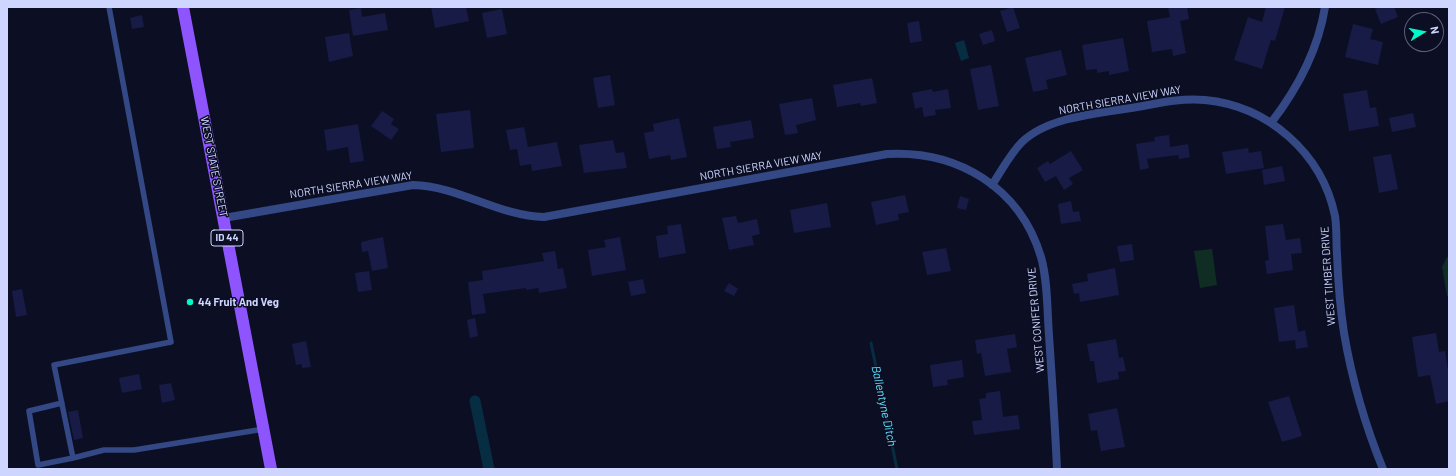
<!DOCTYPE html>
<html>
<head>
<meta charset="utf-8">
<style>
  body { margin:0 }
  #map { position:relative; width:1456px; height:476px; overflow:hidden; background:#0c0f23; font-family:Barlow,sans-serif }
  canvas { display:block }
  .frame { position:absolute; inset:0; border:8px solid #ced6ff; pointer-events:none }
  .north { position:absolute; left:1404px; top:12px; width:40px; height:40px; box-sizing:border-box; background:#0c0f23; border:1px solid #5a5f7b; border-radius:50%; rotate:80deg; font-size:11px; font-weight:700; line-height:16px; text-align:center; color:#ced6ff }
  .north::after { content:''; display:block; margin:auto; width:14px; height:18px; background:#00f9c9; clip-path:polygon(50% 0,100% 100%,50% 72%,0 100%) }
</style>
</head>
<body>
<div id="map">
<canvas width="1456" height="476"></canvas>
<div class="frame"></div>
<div class="north">N</div>
</div>
<script>
const context = document.querySelector('canvas').getContext('2d');
context.lineJoin = 'round';
function fill(path, color) {
  context.fillStyle = color;
  context.fill(path, 'evenodd');
}
function strokePath(path, color, width, dash) {
  context.strokeStyle = color;
  context.lineWidth = width;
  context.lineCap = dash ? 'butt' : 'round';
  context.setLineDash(dash || []);
  context.stroke(path);
}
function write(font, color, halo, rows, align = 'center') {
  context.font = font + ' Barlow,sans-serif';
  context.lineWidth = 3;
  context.setLineDash([]);
  context.textBaseline = 'middle';
  context.strokeStyle = halo;
  context.fillStyle = color;
  for (const [text, x, y, turn = 0] of rows) {
    context.save();
    context.translate(x, y);
    context.rotate((+turn || 0) * Math.PI / 180);
    context.textAlign = isNaN(turn) ? turn : align;
    if (halo) context.strokeText(text, 0, 0);
    context.fillText(text, 0, 0);
    context.restore();
  }
}
const green = new Path2D(`
  M1212,249L1217,285L1200,288L1194,251Z
  M1447,257H1449V296H1447L1442,267Z`);
const water = new Path2D(`
  M964,40L969,58L961,61L955,43Z`);
const stream = new Path2D(`
  M871,343L897,469`);
const canal = new Path2D(`
  M475,401L489,469`);
const building = new Path2D(`
  M431,7H466L469,21L435,28Z
  M1013,7L1020,28L1007,32L1000,11Z
  M1168,7H1187L1189,19L1180,21L1186,53L1173,56L1172,49L1152,52L1147,21L1170,17Z
  M1266,7H1285L1275,41L1271,40L1262,69L1234,60L1248,17L1262,22Z
  M1380,7H1394L1398,17L1381,24L1375,9Z
  M361,8L362,17L385,13L388,30L353,36L349,10Z
  M502,9L507,34L487,38L482,13Z
  M142,15L144,27L132,29L130,18Z
  M919,21L922,41L910,43L907,23Z
  M1353,24L1373,29L1370,39L1383,42L1378,65L1345,57Z
  M992,30L995,41L983,45L979,34Z
  M349,33L353,56L329,62L325,37Z
  M1123,38L1129,71L1109,75V71L1097,73V69L1086,70L1082,45Z
  M1061,50L1067,75L1046,80L1048,89L1033,92L1025,58Z
  M991,65L999,106L978,110L970,69Z
  M610,75L615,105L598,108L593,78Z
  M872,78L877,103L861,106L860,103L837,107L833,85Z
  M932,89L933,92L948,89L951,108L935,110L936,115L924,117L922,107L915,109L912,93Z
  M1367,90L1370,108L1376,107L1379,126L1349,131L1343,94Z
  M812,98L816,120L796,125L798,133L785,135L779,104Z
  M470,110L474,148L441,152L436,114Z
  M382,111L394,119L391,124L399,129L391,140L371,126Z
  M1413,113L1416,127L1392,132L1389,118Z
  M679,118L687,157L671,160L670,155L649,159L644,133L654,131L653,124Z
  M751,120L754,138L730,142L731,147L717,149L713,127Z
  M358,124L364,161L350,163L348,147L327,151L324,130Z
  M524,127L528,147L557,142L562,166L532,171L531,164L520,166L517,149L510,150L506,130Z
  M1169,135L1170,147L1188,144L1190,157L1179,159L1178,155L1147,159L1149,168L1140,170L1136,144L1155,141L1154,137Z
  M613,140L616,153L624,152L627,168L584,173L579,145Z
  M1248,148L1249,153L1261,151L1264,168L1226,174L1222,152Z
  M1071,151L1083,170L1069,178L1073,184L1064,190L1056,176L1045,182L1037,168L1048,161L1050,164Z
  M1391,154L1398,189L1379,193L1373,157Z
  M1282,166L1285,181L1264,185L1262,170Z
  M905,195L909,212L898,214L899,220L876,225L871,202Z
  M960,196L969,199L966,210L957,208Z
  M1071,201L1073,212L1079,211L1081,221L1061,224L1058,204Z
  M827,203L831,227L794,233L790,210Z
  M736,216L738,223L757,219L760,234L752,236L754,245L729,250L722,218Z
  M681,224L686,253L659,258L656,236L668,234L667,226Z
  M1283,224L1286,240L1300,238L1302,253L1291,254L1293,270L1267,274L1265,261L1269,260L1265,226Z
  M383,237L388,268L372,271L368,251L362,252L361,242Z
  M620,237L626,270L592,276L588,250L606,247L604,240Z
  M1132,244L1134,260L1120,262L1117,246Z
  M946,248L951,271L927,275L922,252Z
  M555,251L558,269L563,268L567,288L539,293L538,288L526,290V288L483,294L486,313L472,315L468,282L483,280L482,271L544,261L542,253Z
  M1115,268L1119,295L1080,302L1079,293L1074,294L1072,284L1088,281L1087,274Z
  M369,271L372,290L358,292L355,273Z
  M643,279L646,293L631,296L628,282Z
  M729,283L738,289L734,296L724,291Z
  M22,289L27,315L16,317L12,291Z
  M1294,305L1298,332L1305,330L1308,347L1296,349L1295,340L1279,342L1274,308Z
  M475,318L478,336L470,338L467,320Z
  M1436,333L1439,352L1445,351L1449,376V401L1436,404L1430,375L1418,377L1412,337Z
  M1015,334L1017,347L1007,349L1011,372L985,376L981,353L977,354L975,340Z
  M1116,339L1119,358L1123,357L1126,371L1118,372L1119,379L1097,383L1094,361H1090L1087,344Z
  M306,341L311,367L302,368V364L296,365L292,344Z
  M962,360L964,377L947,380L948,385L933,387L930,365Z
  M139,374L142,389L122,393L119,378Z
  M171,383L175,400L162,403L159,385Z
  M1000,391L1003,417L1018,415L1020,429L974,435L972,421L982,420L979,399L986,398V393Z
  M1289,396L1302,436L1282,442L1268,402Z
  M1117,408L1125,447L1101,451L1097,430L1091,431L1088,414Z
  M78,410L83,438L74,440L68,412Z`);
const lane = new Path2D(`
  M109,7L171,342L54,365L73,458L104,450H134L264,429
  M62,403L29,411L38,465L73,458`);
const street = new Path2D(`
  M1271,123C1298,88 1318,51 1325,7
  M992,185C1002,170 1010,154 1022,142C1050,115 1105,113 1143,106C1163,102 1184,98 1205,100C1268,106 1322,153 1335,216C1337,229 1336,241 1337,254C1338,280 1340,307 1344,333C1352,380 1365,425 1383,469
  M224,218L413,185C459,186 498,216 544,217L887,154C957,150 1020,187 1041,257C1048,282 1047,310 1049,335C1052,380 1055,424 1057,469`);
const primary = new Path2D(`
  M183,7L271,469`);
const markers = [
  [190,302,4,"#00f9c9"]
];
const shields = [
  [227,238,32]
];
const shieldNames = [
  ["ID 44",227,238]
];
const streetNames = [
  ["NORTH SIERRA VIEW WAY",1120,100,-10],
  ["NORTH SIERRA VIEW WAY",761,166,-10],
  ["WEST STATE STREET",214,167,79],
  ["NORTH SIERRA VIEW WAY",351,185,-9],
  ["WEST TIMBER DRIVE",1328,276,-94],
  ["WEST CONIFER DRIVE",1036,320,-95]
];
const poiNames = [
  ["44 Fruit And Veg",198,302]
];
const waterNames = [
  ["Ballentyne Ditch",884,406,78]
];
fill(green, '#0f2d23');
fill(water, '#062d42');
strokePath(stream, '#062d42', 3);
strokePath(canal, '#062d42', 11);
fill(building, '#171b45');
strokePath(lane, '#334885', 5.5);
strokePath(street, '#334885', 8);
strokePath(primary, '#8e55ff', 12);
for (const [x, y, r, color] of markers) {
  const dot = new Path2D();
  dot.arc(x, y, r, 0, 2 * Math.PI);
  context.fillStyle = color;
  context.fill(dot);
  strokePath(dot, '#0c0f23', 1.5);
}
for (const [x, y, w] of shields) {
  const box = new Path2D();
  box.roundRect(x - w / 2, y - 8, w, 16, 3);
  context.fillStyle = '#0c0f23';
  context.fill(box);
  strokePath(box, '#ced6ff', 1);
}
write('bold 10px', '#ced6ff', null, shieldNames);
write('11px', '#ced6ff', '#0c0f23', streetNames);
write('bold 11px', '#ced6ff', '#0c0f23', poiNames, 'left');
write('italic 12px', '#5ce3ff', '#0c0f23', waterNames);
</script>
</body>
</html>
